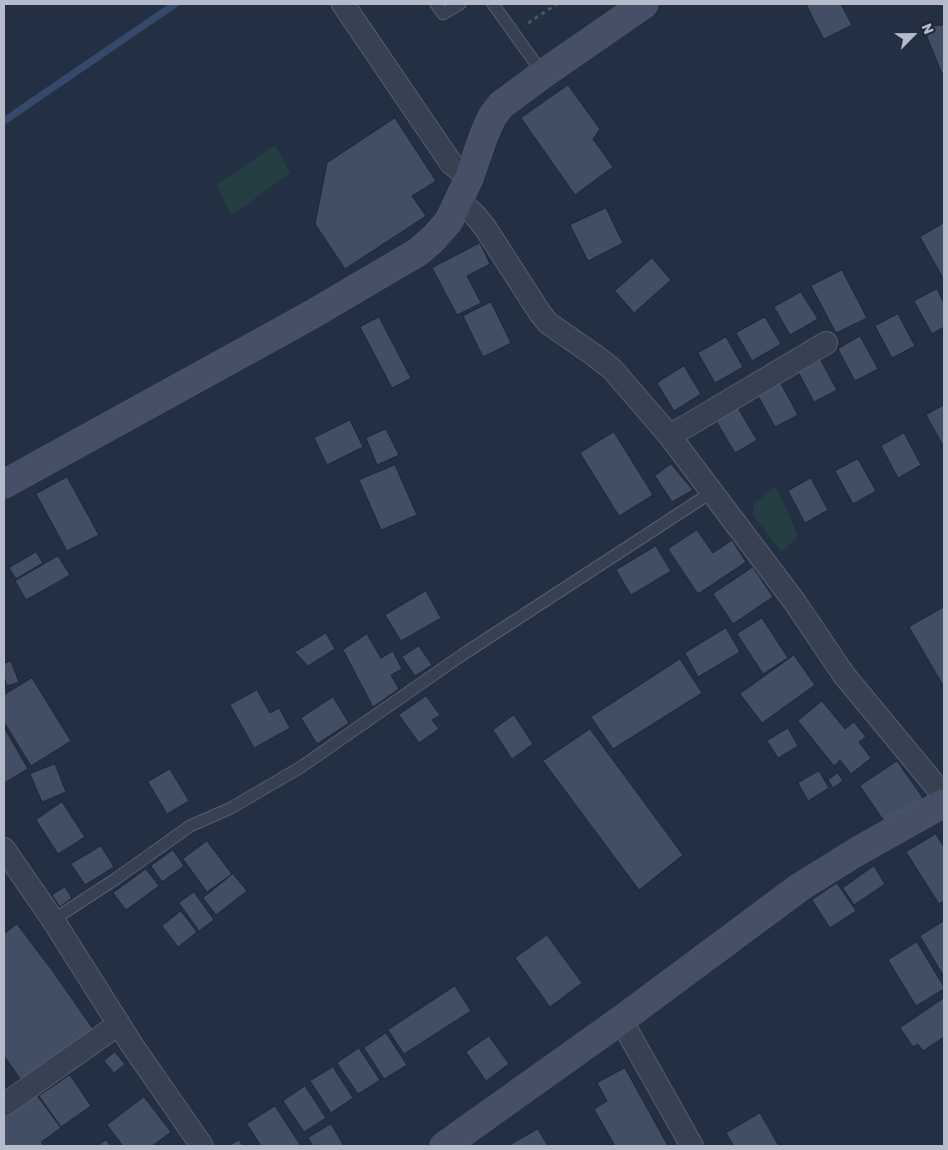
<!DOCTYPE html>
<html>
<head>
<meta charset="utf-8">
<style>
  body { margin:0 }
  #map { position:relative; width:948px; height:1150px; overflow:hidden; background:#232f42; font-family:Rubik,sans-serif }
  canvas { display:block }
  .frame { position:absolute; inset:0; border:5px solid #b4bccc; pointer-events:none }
  .north { position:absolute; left:888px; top:10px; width:50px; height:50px; -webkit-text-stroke:4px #1c2636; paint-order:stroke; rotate:67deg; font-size:14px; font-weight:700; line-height:20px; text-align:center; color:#b4bccc }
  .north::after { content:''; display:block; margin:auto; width:18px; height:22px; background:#b4bccc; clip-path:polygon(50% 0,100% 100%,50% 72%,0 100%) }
</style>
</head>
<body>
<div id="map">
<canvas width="948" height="1150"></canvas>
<div class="frame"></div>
<div class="north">N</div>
</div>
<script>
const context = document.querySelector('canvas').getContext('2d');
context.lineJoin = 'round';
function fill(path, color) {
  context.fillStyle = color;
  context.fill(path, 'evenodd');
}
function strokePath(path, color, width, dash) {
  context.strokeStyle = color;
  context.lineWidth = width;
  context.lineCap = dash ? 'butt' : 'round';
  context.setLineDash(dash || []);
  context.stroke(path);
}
const green = new Path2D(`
  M275,145L290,173L231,216L217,185Z
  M776,486L798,536L782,552L753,516L754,503Z`);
const stream = new Path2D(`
  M4,121L175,4`);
const building = new Path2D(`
  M806,4H841L852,25L824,39Z
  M944,25V72L942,74L923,27Z
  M568,85L600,129L593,139L613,167L575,195L521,118Z
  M395,118L436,181L412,196L426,216L345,269L315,224L327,163Z
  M606,208L623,243L588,261L570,225Z
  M944,223V280L920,237Z
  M480,243L490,264L467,276L481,303L457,315L432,268Z
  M652,258L671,280L634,313L615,291Z
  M842,270L867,318L836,333L811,286Z
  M937,289L944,303V327L932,334L914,301Z
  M801,292L818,319L790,335L774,307Z
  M491,302L511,343L483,357L463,316Z
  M898,314L915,346L892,358L875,326Z
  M379,317L411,378L392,388L360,327Z
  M765,317L781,344L752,361L736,333Z
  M860,336L878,369L855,381L838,349Z
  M726,337L743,367L715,383L698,353Z
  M819,357L837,390L814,402L797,370Z
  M684,366L701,394L674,411L657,383Z
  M780,382L798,415L775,427L757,394Z
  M944,405V447L926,415Z
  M738,408L757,440L735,453L716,421Z
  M350,420L363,447L327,465L314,438Z
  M386,429L399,455L377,465L366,438Z
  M614,432L653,495L619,516L580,453Z
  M904,433L921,465L898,478L881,446Z
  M858,459L876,491L853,504L835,471Z
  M671,464L693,490L672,502L655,476Z
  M395,465L417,515L381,530L359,480Z
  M67,477L99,535L67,551L36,494Z
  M811,478L828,510L805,523L788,491Z
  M697,530L713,553L732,540L746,562L698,594L668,549Z
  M656,546L671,571L631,595L616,570Z
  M36,552L43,563L16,579L9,568Z
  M58,556L70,575L26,600L15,581Z
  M753,567L773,597L733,624L713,594Z
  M426,591L441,618L401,641L385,615Z
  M944,607V687L909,627Z
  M762,618L788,658L763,674L737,634Z
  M726,628L740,652L698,677L685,653Z
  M326,633L335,649L308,666L295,652Z
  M367,634L381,658L393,651L402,669L391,675L399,689L373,707L343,650Z
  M419,646L432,665L415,676L402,657Z
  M794,655L815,685L762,723L740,694Z
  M680,659L702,693L613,749L591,717Z
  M11,661L19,682L7,686L4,677V664Z
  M32,678L71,741L31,766L4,722V695Z
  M257,690L270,713L279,708L290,728L254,748L230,705Z
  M426,696L440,715L432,720L439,729L419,743L399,715Z
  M333,697L349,723L317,744L301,718Z
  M822,701L845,729L854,722L866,737L859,742L871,758L851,774L840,760L834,766L798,721Z
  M514,715L533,744L512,759L493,730Z
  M4,727L28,769L4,783Z
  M788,728L798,746L778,758L767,741Z
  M590,729L683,855L639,890L543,761Z
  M897,761L923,798L886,824L860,786Z
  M55,764L66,792L42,802L30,774Z
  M170,769L189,801L167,814L148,782Z
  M819,771L829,788L808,801L798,783Z
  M838,773L843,781L833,788L828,780Z
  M62,802L85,837L58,854L36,820Z
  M936,834L944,847V901L939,904L906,852Z
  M207,841L232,874L207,892L183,859Z
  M101,846L114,867L85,885L71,864Z
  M173,850L184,866L162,882L151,866Z
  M874,866L885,884L854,905L843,888Z
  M146,869L159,886L126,910L113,893Z
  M233,874L247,891L216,915L203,898Z
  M837,883L856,911L830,928L812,900Z
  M65,887L72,898L60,907L52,895Z
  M194,892L214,920L199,931L179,903Z
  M181,911L197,932L178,947L162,926Z
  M944,921V977L920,936Z
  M17,924L54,973L93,1029L21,1080L4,1056V934Z
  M547,935L582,983L550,1007L515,958Z
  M917,942L944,987V989L916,1006L888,960Z
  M455,986L471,1011L404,1054L388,1030Z
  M944,998V1037L923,1051L918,1044L913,1047L900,1028Z
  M386,1033L407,1065L384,1079L364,1048Z
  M489,1036L509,1064L486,1081L466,1052Z
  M359,1048L380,1080L358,1094L337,1063Z
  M115,1052L125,1064L114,1073L104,1061Z
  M333,1067L353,1098L331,1113L310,1081Z
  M625,1068L668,1146H615L594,1109L607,1101L597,1083Z
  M70,1075L91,1106L61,1127L39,1096Z
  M305,1086L326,1118L304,1132L283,1101Z
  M36,1094L61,1128L41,1142L44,1146H4V1117Z
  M144,1097L171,1132L152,1146H123L107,1125Z
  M275,1106L301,1146H261L247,1124Z
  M760,1113L779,1146H734L726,1133Z
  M331,1124L344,1146H313L308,1138Z
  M538,1129L548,1146H508Z
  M106,1140L111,1146H97Z
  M239,1140L243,1146H229Z`);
const path = new Path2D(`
  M528,23L557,4`);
const lane = new Path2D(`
  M436,4L443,14L460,4
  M493,4L543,74
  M53,920L117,878L190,826L231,808L301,767L462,655L712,492`);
const street = new Path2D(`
  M343,4L451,163L469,178
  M459,201L475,215L486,229L540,313L548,323L594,355L612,369L669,435L794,601L844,675L944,796
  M669,435L685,427L826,343
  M4,849L53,920L132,1045L202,1146
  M621,1020L692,1146
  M4,1105L119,1024`);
const secondary = new Path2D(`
  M4,484L311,315L418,252L434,238L449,221L469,178L484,135L492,117L501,105L543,74L644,4
  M444,1146L621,1020L800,887L858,851L944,803`);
fill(green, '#253e42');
strokePath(stream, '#35496a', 7);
fill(building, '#414e64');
strokePath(building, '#1e2838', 1);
strokePath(lane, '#555f6f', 13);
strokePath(street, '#555f6f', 24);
strokePath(secondary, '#555f6f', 29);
strokePath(path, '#435b5f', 3, [4, 4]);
strokePath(lane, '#374151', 11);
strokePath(street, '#374151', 22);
strokePath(secondary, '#454f65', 28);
</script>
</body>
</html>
